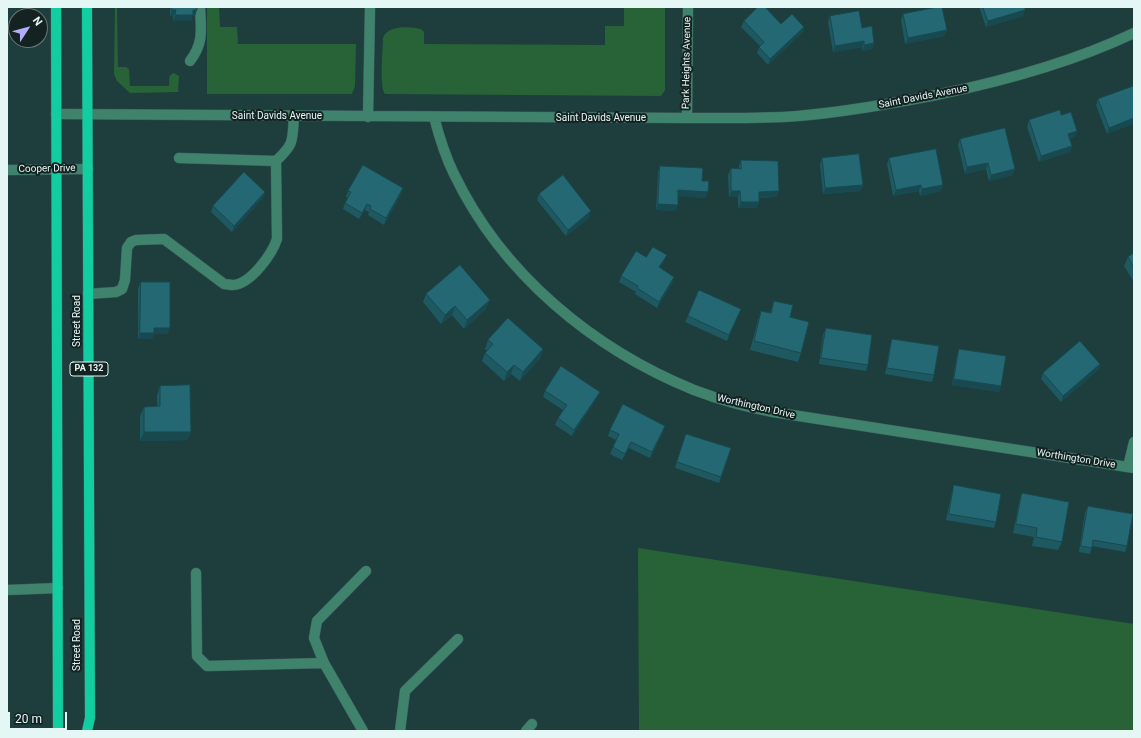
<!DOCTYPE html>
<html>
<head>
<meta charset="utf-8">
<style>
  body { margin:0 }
  #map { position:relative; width:1141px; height:738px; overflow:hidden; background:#1d3e3c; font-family:Roboto,sans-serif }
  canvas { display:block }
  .frame { position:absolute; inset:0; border:8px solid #e4f7f5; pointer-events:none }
  .north { position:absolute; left:8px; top:8px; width:40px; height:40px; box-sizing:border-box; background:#142221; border:1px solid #677776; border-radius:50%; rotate:54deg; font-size:11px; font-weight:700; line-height:16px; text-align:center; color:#e4f7f5 }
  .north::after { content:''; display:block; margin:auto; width:14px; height:18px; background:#b3adf9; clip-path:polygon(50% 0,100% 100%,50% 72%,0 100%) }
  .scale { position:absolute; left:8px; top:712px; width:59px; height:18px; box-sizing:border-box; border:2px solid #e4f7f5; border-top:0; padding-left:5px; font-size:12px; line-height:14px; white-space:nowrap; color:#e4f7f5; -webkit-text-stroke:3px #142221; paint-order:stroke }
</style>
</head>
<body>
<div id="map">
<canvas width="1141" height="738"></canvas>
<div class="frame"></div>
<div class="north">N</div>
<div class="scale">20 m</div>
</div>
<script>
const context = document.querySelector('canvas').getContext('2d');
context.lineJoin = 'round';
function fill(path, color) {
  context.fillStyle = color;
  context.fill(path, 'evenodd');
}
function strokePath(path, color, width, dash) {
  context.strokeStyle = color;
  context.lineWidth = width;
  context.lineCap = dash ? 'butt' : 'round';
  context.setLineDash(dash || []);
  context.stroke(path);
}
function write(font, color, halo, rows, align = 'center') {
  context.font = font + ' Roboto,sans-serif';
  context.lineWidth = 4;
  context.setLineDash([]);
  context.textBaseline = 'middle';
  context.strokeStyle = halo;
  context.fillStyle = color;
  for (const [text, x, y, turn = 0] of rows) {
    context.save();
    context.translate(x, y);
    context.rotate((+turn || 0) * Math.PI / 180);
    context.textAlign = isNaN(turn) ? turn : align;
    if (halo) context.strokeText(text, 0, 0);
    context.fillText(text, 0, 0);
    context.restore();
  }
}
const green = new Path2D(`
  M115,7H117L118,67H126L129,69L130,86H169C170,81 167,75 174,73L179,76L178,92L130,93L117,81L114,74Z
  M207,7H219L220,27H237L238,44H356L355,86L352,94H207Z
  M624,7H665V90L661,96L385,94C379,86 383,49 383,38C388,24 411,27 421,29L424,32V44L605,45V26H624Z
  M638,548L1134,624V731H639Z`);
const minor = new Path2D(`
  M190,61C204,43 201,29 200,7
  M56,114L687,118C724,118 761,119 798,116C845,112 890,104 936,95C1004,81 1071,63 1134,33
  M368,117L370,7
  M434,117C439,136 445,156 454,174C502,274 593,349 694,390C720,400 746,407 773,412L1134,468
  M687,118L688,7
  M179,158L276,161
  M7,170L88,169
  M88,294L116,292L122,289L125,280L127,248L131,242L136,240L164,239L224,284C227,284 230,285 233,285C251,284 272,254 277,239L276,161C295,143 292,141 294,116
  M1128,467L1134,442
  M196,573L197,656L207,666L324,663L363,731
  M7,590L58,588
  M324,663L314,638L317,621L366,571
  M400,731L405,691L458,639
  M526,731L532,724`);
const major = new Path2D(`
  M56,7L58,731
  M87,731L90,718L87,7`);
const wall = new Path2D(`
  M170,7H197L195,16H192L191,21H173V16H170Z
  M979,7H1025L1023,16L986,27Z
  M903,14L947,30L944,36L905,44L901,20Z
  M830,16L862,28L874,43L872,49L862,51V47L833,52L828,22Z
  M744,21L781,24L804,27L802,33L768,65L757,53L760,46L741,27Z
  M1134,86L1107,134L1096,105L1098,99Z
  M1061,115L1075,137L1069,139L1072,146L1070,152L1039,162L1027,127L1029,120Z
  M960,139L1013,175L989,181L986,169L965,174L958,145Z
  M822,158L863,185L860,191L823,194L820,164Z
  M889,158L941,191L920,196L919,191L893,196L887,164Z
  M741,160L779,191L776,197L759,198V202L757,208H738V197H729L728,175L731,168L739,169V166Z
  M660,166L702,181L706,198L678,196V205L675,211L656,210L658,172Z
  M403,188L401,194L384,225L368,215L369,212L365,210L359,219L343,209L345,203L348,198L346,197L348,191Z
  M265,192L263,198L232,232L211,212L213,206Z
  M539,194L589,218L566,236L537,200Z
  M1134,253V282L1124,266L1128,257Z
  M646,257L664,261L660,268L674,277L672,283L657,308L635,294L636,292L619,282L621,276Z
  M141,282L168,334H154L152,339H138V288Z
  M426,294L486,309L464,329L452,315L441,324L423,302Z
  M774,301L790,317L801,353L798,362L750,350L758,320L761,311L770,313Z
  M741,309L727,341L685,322L688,316Z
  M826,328L868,365L866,371L819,364L823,335Z
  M892,339L934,375L932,382L885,374L890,345Z
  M488,340L543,349L540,358L520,381L511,374L504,381L482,361L485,353L487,351L485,349Z
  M959,349L1001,386L999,392L952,385L957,355Z
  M1100,364L1098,370L1061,402L1041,379L1043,373Z
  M160,386L191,432L187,440L140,441V416L144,407L157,406V395Z
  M545,391L597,398L572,436L555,425L558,418L563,410L543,397Z
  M610,430L663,432L650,458L629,448L622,460L610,454L616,440L608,436Z
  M686,434L731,448L719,483L675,468Z
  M954,485L996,522L994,528L946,520L952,491Z
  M1022,493L1062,542L1058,550L1032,546L1034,537L1013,533L1019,502Z
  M1088,506L1127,546L1125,552L1092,546L1090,554L1079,552L1085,512Z`);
const shadedWall = new Path2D(`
  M172,10H176L173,16H170Z
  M193,10H197L195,16H192L191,21H173L175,15Z
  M1025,10L1023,16L986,27L988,21Z
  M804,27L802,33L768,65L770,59Z
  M947,30L944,36L905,44L908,38Z
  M864,41L862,47L833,52L835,46Z
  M874,43L872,49L862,51L864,45Z
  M1134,118V124L1107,134L1109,128Z
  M1077,131L1075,137L1066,140L1068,134Z
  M1072,146L1070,152L1039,162L1041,156Z
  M988,163L986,169L965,174L967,167Z
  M1015,169L1013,175L989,181L991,175Z
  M863,185L860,191L823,194L825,188Z
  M921,185L919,191L893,196L896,190Z
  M943,185L941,191L920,196L922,189Z
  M403,188L401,194L384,225L386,218Z
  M678,190L708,192L706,198L676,196Z
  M731,191H740L738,197H729Z
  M779,191L776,197L757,198L759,192Z
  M265,192L263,198L232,232L234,226Z
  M741,202H759L757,208H738Z
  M367,204L365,210L359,219L362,213Z
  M658,204L678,205L675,211L656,210Z
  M591,211L589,218L566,236L568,230Z
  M667,255L664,261L657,273L659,267Z
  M674,277L672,283L657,308L659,302Z
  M490,300L486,309L464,329L467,320Z
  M455,306L452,315L441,324L445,315Z
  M741,309L739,315L727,341L729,335Z
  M154,328H170L168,334H154L152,339H138L140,333Z
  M543,349L540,358L520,381L523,372Z
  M1100,364L1098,370L1061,402L1063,396Z
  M514,365L511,374L504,381L507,372Z
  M954,379L1001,386L999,392L952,385Z
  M600,392L597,398L572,436L574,430Z
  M665,426L663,432L650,458L652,452Z
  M144,432H191L187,440L140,441Z
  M631,442L629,448L622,460Z`);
const building = new Path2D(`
  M172,7H197V10H193V15H175L176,10H172Z
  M758,7H765L781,24L792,14L804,27L770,59L759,47L764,42L744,21Z
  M938,7H942L947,30L908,38L903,14Z
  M983,7H1025V10L988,21Z
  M859,11L862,28L872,26L874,43L864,45V41L835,46L830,16Z
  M1134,86V118L1109,128L1098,99Z
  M1060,110L1061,115L1071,112L1077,131L1068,134L1072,146L1041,156L1029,120Z
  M1005,128L1015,169L991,175L988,163L967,167L960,139Z
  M936,149L943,185L922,189L921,185L896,190L889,158Z
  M859,154L863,185L825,188L822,158Z
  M741,160L778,161L779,191L759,192V202H741L740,191H731V168L741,169Z
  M363,165L403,188L386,218L370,209L371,206L367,204L362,213L345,203L351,192L348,191Z
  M660,166L703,168L702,181H709L708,192L678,190V205L658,204Z
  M244,172L265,192L234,226L213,206Z
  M563,175L591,211L568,230L539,194Z
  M653,247L667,255L659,267L674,277L659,302L637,288L638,286L621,276L636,251L646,257Z
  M1134,253V268L1128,257Z
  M460,265L490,300L467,320L455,306L445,315L426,294Z
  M141,282H170V328H154V333H140Z
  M699,290L741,309L729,335L688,316Z
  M774,301L793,305L790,317L809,322L801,353L754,341L761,311L771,313Z
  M508,318L543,349L523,372L514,365L507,372L485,353L493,344L488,340Z
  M826,328L872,335L868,365L821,358Z
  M892,339L939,346L934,375L887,368Z
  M1080,341L1100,364L1063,396L1043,373Z
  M959,349L1006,356L1001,386L954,379Z
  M561,366L600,392L574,430L558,418L567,405L545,391Z
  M190,385L191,432H144V407L160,406V386Z
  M623,404L665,426L652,452L631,442L625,454L613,447L619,434L610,430Z
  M686,434L731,448L721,477L677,462Z
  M954,485L1001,494L996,522L949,514Z
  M1022,493L1069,502L1062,542L1036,537L1037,528L1016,524Z
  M1088,506L1133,514L1127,546L1093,540L1092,548L1081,546Z`);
const shields = [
  [89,369,38]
];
const shieldNames = [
  ["PA 132",89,369]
];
const streetNames = [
  ["Park Heights Avenue",687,63,-89],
  ["Saint Davids Avenue",923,97,-11],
  ["Saint Davids Avenue",277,116],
  ["Saint Davids Avenue",601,118],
  ["Cooper Drive",47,169,-1],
  ["Street Road",77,321,-90],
  ["Worthington Drive",756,407,13],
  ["Worthington Drive",1076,459,9],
  ["Street Road",77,645,-90]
];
fill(green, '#286337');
strokePath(minor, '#3d5c5a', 11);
strokePath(major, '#3d5c5a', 11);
strokePath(minor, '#3f836d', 10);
strokePath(major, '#12cda0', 10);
fill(wall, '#1e5962');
fill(shadedWall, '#184950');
fill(building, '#236872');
strokePath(building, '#184950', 1);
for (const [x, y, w] of shields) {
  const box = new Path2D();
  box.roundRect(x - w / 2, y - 7, w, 14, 3);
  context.fillStyle = '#142221';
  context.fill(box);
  strokePath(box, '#e4f7f5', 1);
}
write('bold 9px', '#e4f7f5', null, shieldNames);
write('10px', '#e4f7f5', '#142221', streetNames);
</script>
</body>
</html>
